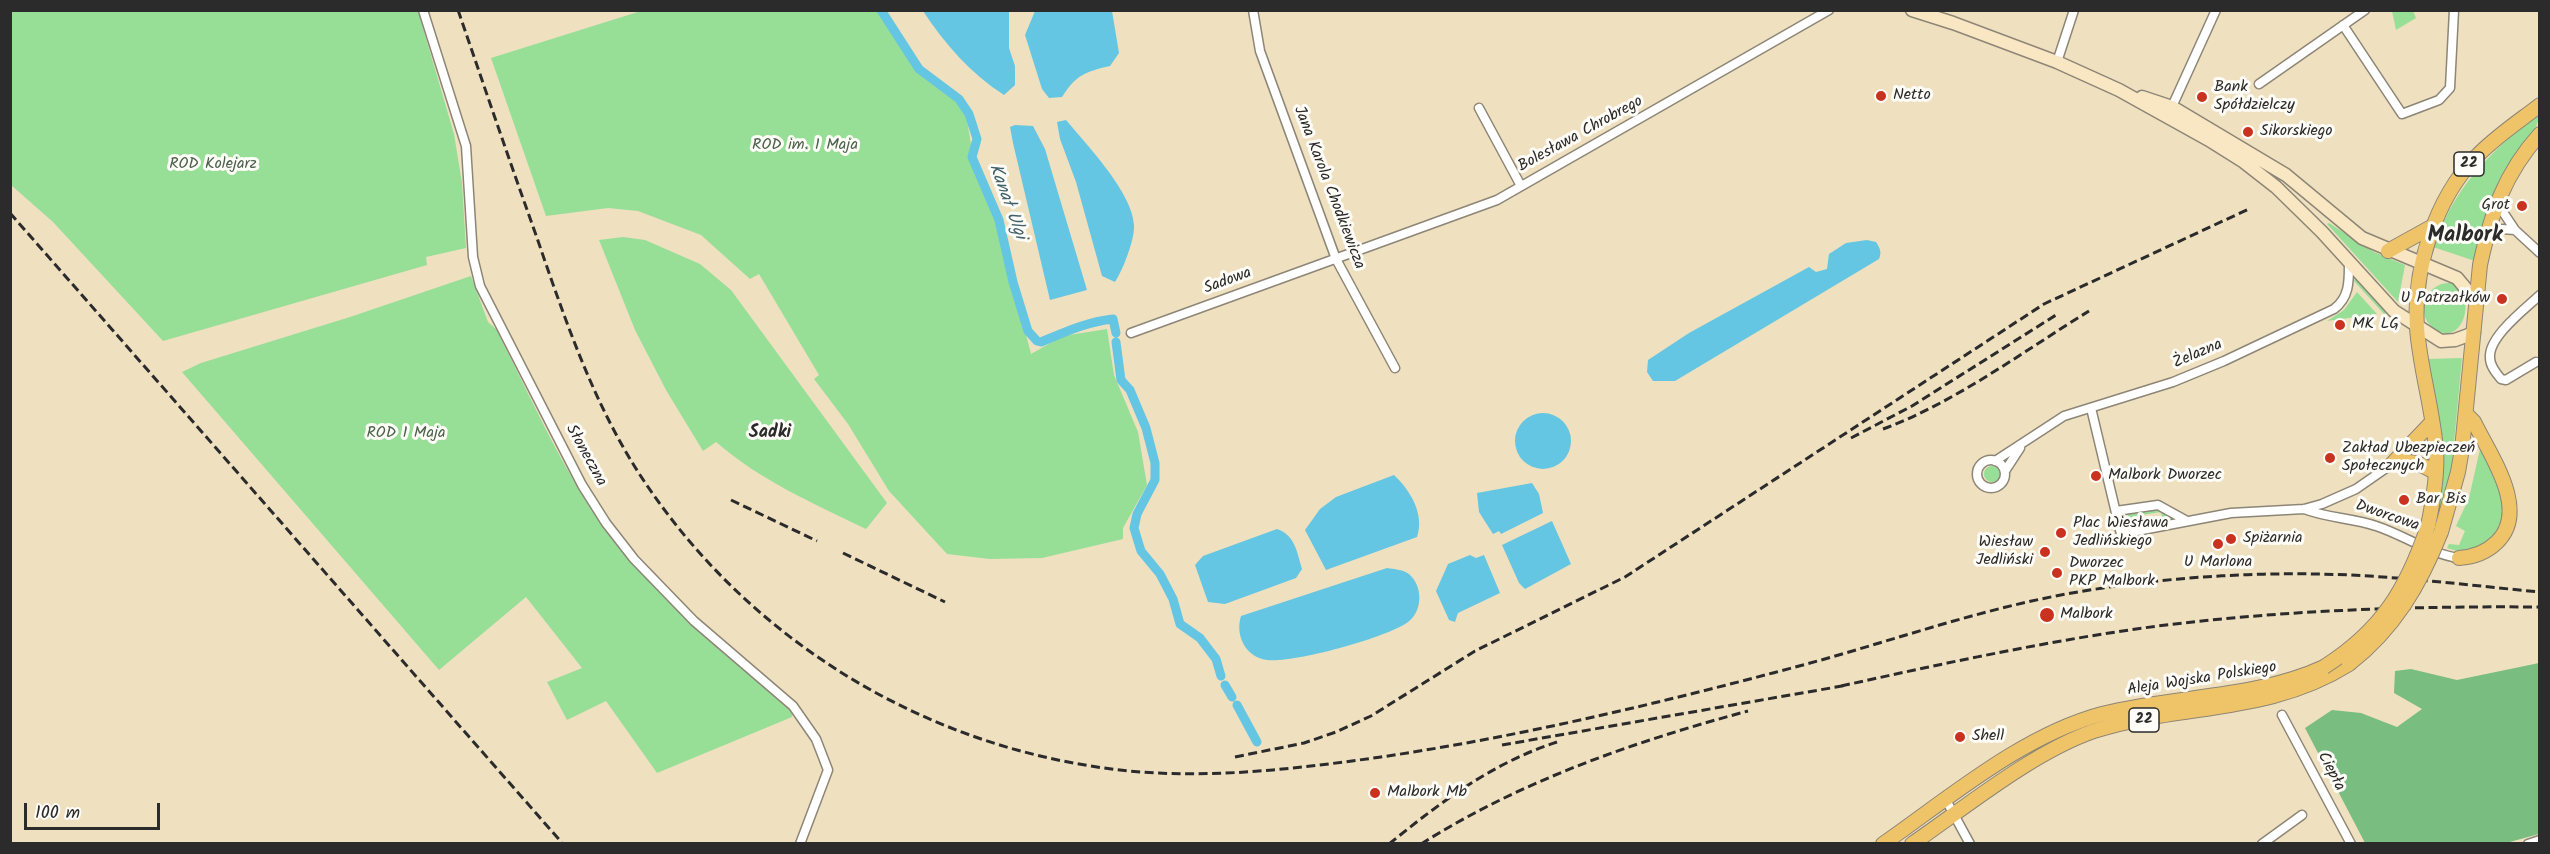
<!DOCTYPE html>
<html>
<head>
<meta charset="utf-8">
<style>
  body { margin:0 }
  #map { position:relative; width:2550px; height:854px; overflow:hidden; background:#efe0c0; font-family:Kalam,sans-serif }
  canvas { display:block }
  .frame { position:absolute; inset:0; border:12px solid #2b2b2b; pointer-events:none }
  .scale { position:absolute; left:24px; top:803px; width:136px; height:27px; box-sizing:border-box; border:3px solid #2b2b2b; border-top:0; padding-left:8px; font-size:18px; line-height:21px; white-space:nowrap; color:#2b2b2b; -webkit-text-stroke:4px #fdfcf7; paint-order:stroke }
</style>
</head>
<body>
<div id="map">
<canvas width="2550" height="854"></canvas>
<div class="frame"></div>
<div class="scale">100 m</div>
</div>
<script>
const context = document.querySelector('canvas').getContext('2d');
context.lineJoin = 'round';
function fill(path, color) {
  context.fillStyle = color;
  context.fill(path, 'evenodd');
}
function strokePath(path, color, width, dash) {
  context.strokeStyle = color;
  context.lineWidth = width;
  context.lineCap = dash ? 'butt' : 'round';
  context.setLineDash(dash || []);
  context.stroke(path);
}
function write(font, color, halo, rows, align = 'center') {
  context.font = font + ' Kalam,sans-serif';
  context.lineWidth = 6;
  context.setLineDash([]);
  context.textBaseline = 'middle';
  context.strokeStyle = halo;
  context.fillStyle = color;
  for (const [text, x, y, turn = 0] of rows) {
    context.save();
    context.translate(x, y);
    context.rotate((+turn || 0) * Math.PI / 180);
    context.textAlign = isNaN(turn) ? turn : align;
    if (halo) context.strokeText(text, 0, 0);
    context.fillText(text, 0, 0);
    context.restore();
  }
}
const green = new Path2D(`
  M11,10L418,11L454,134L462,183L466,248L426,257L427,265L163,341L53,222L11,185Z
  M641,11H878L918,72L955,97L965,109L975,167L997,221L1031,354L1063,336L1107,329L1114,375L1138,432L1147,485L1123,528V539L1042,558L990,559L947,554L889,491L848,424L814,379L819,375L759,274L750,279L701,235L638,211L608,208L546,216L491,58Z
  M2392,11H2413L2416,18L2396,30Z
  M2539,113C2539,130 2526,140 2517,153C2494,186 2483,222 2475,261L2433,247C2455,186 2489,153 2539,113Z
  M2329,223L2374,252L2405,265L2398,302L2327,224Z
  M623,237L645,240L700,264L731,290L887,503L866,529C813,503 761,481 716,442L703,451L666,390L635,330L599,240Z
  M471,276L488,322L496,329C533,401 571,491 623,552C673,611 734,660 793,710L792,717L657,773L606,701L567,720L547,682L582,668L526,597L439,670L182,372L201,363L350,317Z
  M2355,278L2387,313L2384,314L2354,281Z
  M2449,283C2478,289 2466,347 2436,330C2429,325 2424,319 2424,311C2423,296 2434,283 2449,283Z
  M2357,292L2377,314L2327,321L2344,310Z
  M2462,358L2451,474L2438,524L2434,523L2426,359Z
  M2480,449C2495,478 2521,521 2483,545C2471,552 2460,553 2447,548L2449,544L2459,545L2465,531L2456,526L2469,498Z
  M1984 474a8 8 0 1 1 16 0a8 8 0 1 1-16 0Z
  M2157,509L2176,520L2162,519L2161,512L2136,516L2137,523L2131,524L2126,520L2129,513Z`);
const forest = new Path2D(`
  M2539,663V834L2506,843H2365L2305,728L2332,710L2361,713L2397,727L2422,709L2394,693L2395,671L2411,669L2457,680Z`);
const water = new Path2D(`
  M923,11H1009V48L1015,66V85L1004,95C970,73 945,44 923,11Z
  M1035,11H1112L1119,53L1110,66C1085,72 1077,74 1062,97L1049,98L1042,89L1025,35Z
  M1066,120C1086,144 1133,193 1134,225C1135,239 1123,270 1115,282L1102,276L1076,182L1060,139L1057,122Z
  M1015,125L1033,126L1045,149L1087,290L1050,300L1013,143L1010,127Z
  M1867,240L1876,242C1880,248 1882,252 1879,259L1675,381H1653L1647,372L1648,360L1689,333L1809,267L1816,272L1827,269L1829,254L1846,243Z
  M1515 441a28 28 0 1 1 56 0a28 28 0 1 1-56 0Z
  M1394,475C1410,490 1425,514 1417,537L1326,570L1305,530L1320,509L1336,497Z
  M1532,483L1539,494L1543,513L1501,534L1499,531L1493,534L1479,512L1477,493Z
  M1552,521L1571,564L1525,589L1519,583L1502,545Z
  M1277,529C1295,535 1297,552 1302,569L1296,578L1225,604L1208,602L1195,565L1203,556Z
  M1470,555L1476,558L1484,555L1500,593L1458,613L1455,622L1449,620L1436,591L1448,564Z
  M1387,568C1394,569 1404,570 1409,574C1423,586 1423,611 1408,622C1386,638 1294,663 1267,660C1245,657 1235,635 1241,616Z`);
const canal = new Path2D(`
  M881,10L919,69L959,99L969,114L977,139L972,157L999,220L1013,282L1028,331L1037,341L1041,342C1065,332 1086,322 1113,319L1116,333
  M1116,342L1121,380L1130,390L1146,428L1155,463V480L1137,514L1134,528L1141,551L1160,574L1173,599L1180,624L1200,638L1216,659L1221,676
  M1225,685L1232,697
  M1237,705L1257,742`);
const minor = new Path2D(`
  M423,10L466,146L473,257L480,286L582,485L606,523L634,559L694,621L793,706L816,739L828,770L800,844
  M1253,10L1260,51L1336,259L1395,368
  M2343,25L2402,114L2439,100L2450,88L2454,10
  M2057,62L2074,10
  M2259,84L2365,10
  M1479,108L1521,186
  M2170,111L2216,10
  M2497,203L2515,230L2540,253
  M2486,236L2502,229L2515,230
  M1131,333L1497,200L1829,10
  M2536,362L2506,380L2501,379C2496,373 2490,366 2490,358C2488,337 2525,309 2540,295
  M2091,408L2121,534L2231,513L2304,509L2322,504L2356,489L2392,464
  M1977 474a14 14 0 1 1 28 0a14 14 0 1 1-28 0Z
  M1995,461L2064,416L2173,382L2224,361L2334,309C2350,297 2349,280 2349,261
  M2005,471L2020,448
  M2304,509C2327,518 2353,518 2376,526C2404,535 2430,554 2459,558
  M2116,511L2158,505L2187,521
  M2282,715L2351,844
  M1946,800L1970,844
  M2262,844L2302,815
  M2528,844L2540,840`);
const secondary = new Path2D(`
  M1912,10L1953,23L2057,62L2119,90L2209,140L2244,162L2276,187L2322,232L2394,311L2441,341L2455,340L2474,333
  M2142,97L2172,107L2286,175L2362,238L2457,278L2477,302`);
const primary = new Path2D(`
  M2388,251L2435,225
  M2392,464L2432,422
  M2392,464C2411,459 2420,463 2436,473
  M2428,526C2433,502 2438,475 2436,450C2433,409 2420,369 2417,328C2413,270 2435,199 2476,157C2495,137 2518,122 2540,105
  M2441,532L2458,472L2462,449L2480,265C2491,214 2504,174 2540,134
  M2459,558C2473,557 2486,553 2497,542C2530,510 2490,455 2474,422L2467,415
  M1883,844C1949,798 2023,735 2102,714C2176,695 2254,699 2324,667
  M1912,844C1966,807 2033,752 2094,731C2181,703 2268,715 2349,664`);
const rail = new Path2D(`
  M458,10C484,86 510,162 537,238C566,322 594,406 644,481C756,649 941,756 1141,772C1221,778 1302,768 1381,757C1524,736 1664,702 1803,665C1892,641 1980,609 2072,593C2164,577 2257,571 2350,575C2413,578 2476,586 2540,592
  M10,213L563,844
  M1883,429C1954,403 2024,351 2089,311
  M1851,438L1912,406L2056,315
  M731,500L817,541
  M843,553L945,602
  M1841,686C1946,663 2051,640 2158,626C2285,610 2412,606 2540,607
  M1502,745L1848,685
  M1235,757L1304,743L1336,732L1371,716L1475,651L1625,577L2044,304L2251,208
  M1389,844C1441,802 1492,763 1557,742
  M1421,844C1523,780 1633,742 1748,711`);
const primaryBridge = new Path2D(`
  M2349,664C2394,629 2420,585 2441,532
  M2324,667C2382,630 2406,590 2428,526`);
const markers = [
  [1881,96,6,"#c8321e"],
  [2202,97,6,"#c8321e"],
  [2248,132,6,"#c8321e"],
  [2522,206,6,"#c8321e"],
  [2502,299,6,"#c8321e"],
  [2340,325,6,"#c8321e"],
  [2330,458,6,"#c8321e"],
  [2096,476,6,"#c8321e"],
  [2404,500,6,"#c8321e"],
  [2061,533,6,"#c8321e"],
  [2231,539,6,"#c8321e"],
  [2218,544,6,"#c8321e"],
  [2045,552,6,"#c8321e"],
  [2057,573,6,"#c8321e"],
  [2047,615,8,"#c8321e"],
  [1960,737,6,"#c8321e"],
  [1375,793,6,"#c8321e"]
];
const shields = [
  [2469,164,30],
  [2144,720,30]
];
const shieldNames = [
  ["22",2469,164],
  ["22",2144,720]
];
const poiNames = [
  ["Bank",2214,88],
  ["Spółdzielczy",2214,106],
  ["Netto",1893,96],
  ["Sikorskiego",2260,132],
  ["Grot",2510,206,"right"],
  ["U Patrzałków",2490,299,"right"],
  ["MK LG",2352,325],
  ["Zakład Ubezpieczeń",2342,449],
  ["Społecznych",2342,467],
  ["Malbork Dworzec",2108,476],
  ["Bar Bis",2416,500],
  ["Plac Wiesława",2073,524],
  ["Jedlińskiego",2073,542],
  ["Spiżarnia",2243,539],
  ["Wiesław",2033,543,"right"],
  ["Jedliński",2033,561,"right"],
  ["U Marlona",2218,563,"center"],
  ["Dworzec",2069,564],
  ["PKP Malbork",2069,582],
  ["Malbork",2060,615],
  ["Shell",1972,737],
  ["Malbork Mb",1387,793]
];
const streetNames = [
  ["Bolesława Chrobrego",1581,135,-29],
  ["Jana Karola Chodkiewicza",1328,188,69],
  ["Sadowa",1228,282,-20],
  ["Żelazna",2198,355,-23],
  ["Słoneczna",585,456,61],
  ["Dworcowa",2387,517,19],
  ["Aleja Wojska Polskiego",2202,680,-9],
  ["Ciepła",2330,772,62]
];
const parkNames = [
  ["ROD im. 1 Maja",805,146],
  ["ROD Kolejarz",213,165],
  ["ROD 1 Maja",406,434]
];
const waterNames = [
  ["Kanał Ulgi",1006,202,70]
];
const neighbourhoodNames = [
  ["Sadki",770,434]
];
const districtNames = [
  ["Malbork",2465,237]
];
fill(green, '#97de97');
fill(forest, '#79bd80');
fill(water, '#64c6e2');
strokePath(canal, '#64c6e2', 9);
strokePath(minor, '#8d8676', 11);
strokePath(secondary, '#8d8676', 15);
strokePath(primary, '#8d8676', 16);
strokePath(minor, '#fff', 8);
strokePath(secondary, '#f9e7c3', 12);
strokePath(primary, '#efc469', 14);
strokePath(rail, '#2b2b2b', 3, [9, 4.5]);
strokePath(primaryBridge, '#8d8676', 16, []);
strokePath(primaryBridge, '#efc469', 14);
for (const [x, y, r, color] of markers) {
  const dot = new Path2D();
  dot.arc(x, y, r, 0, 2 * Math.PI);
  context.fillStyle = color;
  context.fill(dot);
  strokePath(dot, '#fdfcf7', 2);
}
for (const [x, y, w] of shields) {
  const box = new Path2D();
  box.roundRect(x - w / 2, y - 12, w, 24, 4.5);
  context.fillStyle = '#fdfcf7';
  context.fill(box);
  strokePath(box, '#2b2b2b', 1.5);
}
write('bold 15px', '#2b2b2b', null, shieldNames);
write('16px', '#2b2b2b', '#fdfcf7', poiNames, 'left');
write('16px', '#2b2b2b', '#fdfcf7', streetNames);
write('16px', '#4b614b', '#fdfcf7', parkNames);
write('italic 18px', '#3f616b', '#fdfcf7', waterNames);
write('bold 18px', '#2b2b2b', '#fdfcf7', neighbourhoodNames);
write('bold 22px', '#2b2b2b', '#fdfcf7', districtNames);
</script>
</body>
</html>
